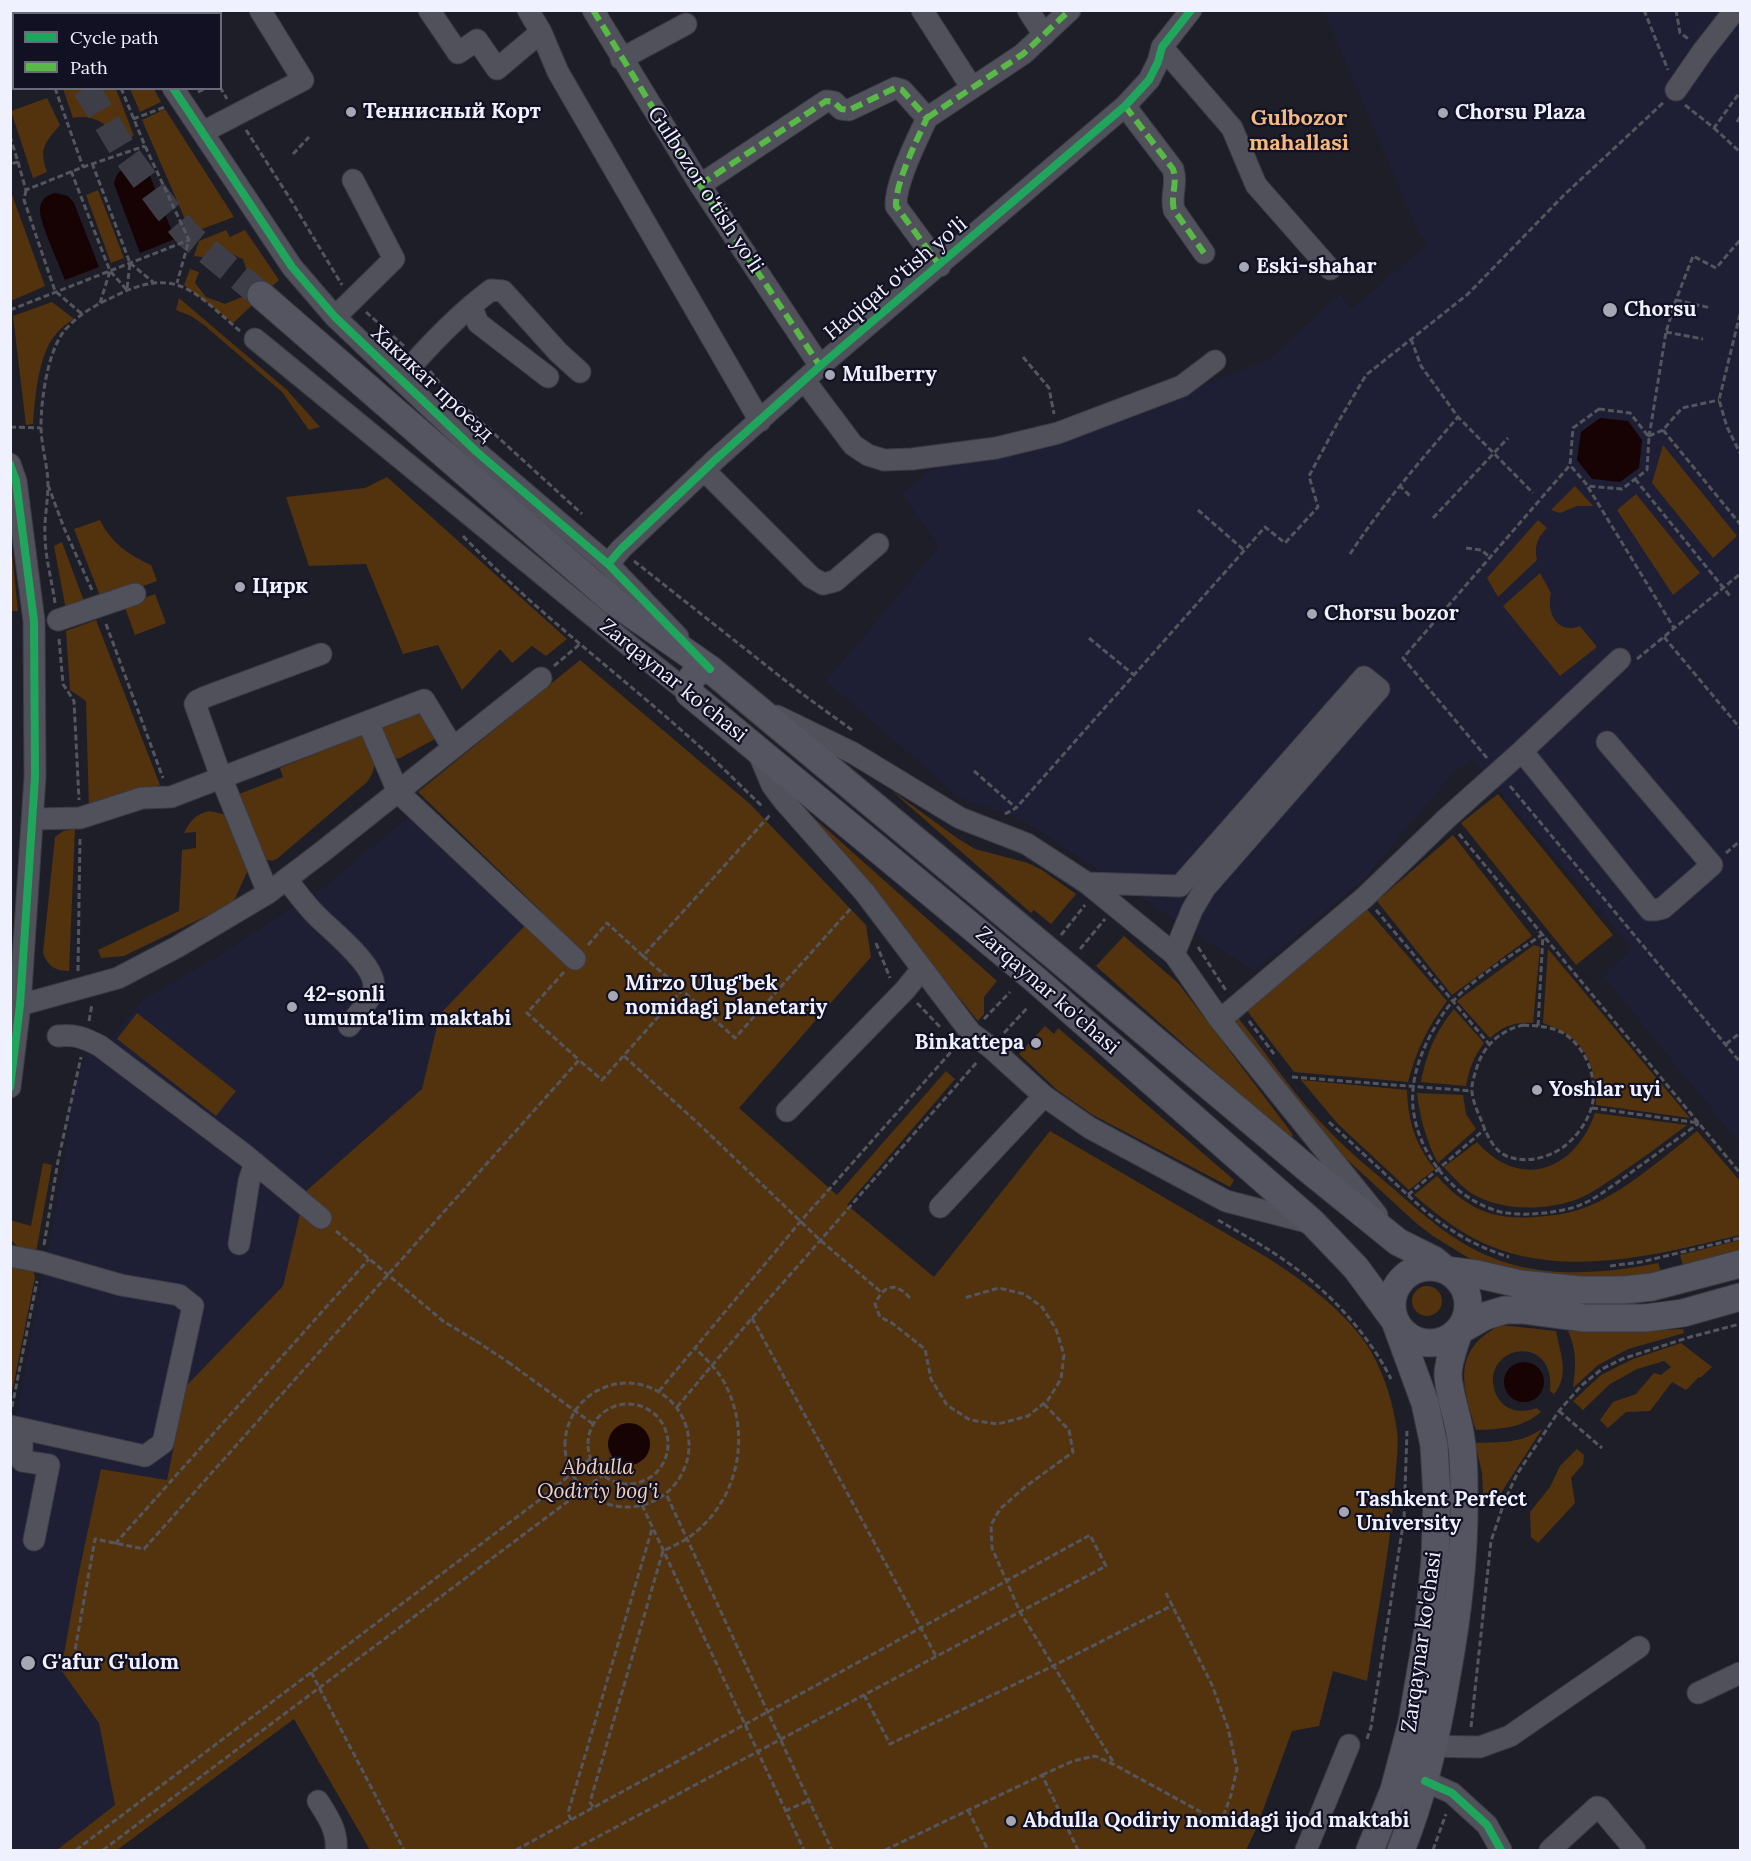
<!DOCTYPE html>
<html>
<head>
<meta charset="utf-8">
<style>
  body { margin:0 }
  #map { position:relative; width:1751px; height:1861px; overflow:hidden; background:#1e1e29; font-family:Lora,serif }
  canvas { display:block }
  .frame { position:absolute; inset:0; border:12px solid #f0f1ff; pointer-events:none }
  .legend { position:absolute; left:12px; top:12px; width:210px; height:78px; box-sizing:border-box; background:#111123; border:2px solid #6a6b7b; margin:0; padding:8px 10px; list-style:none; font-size:18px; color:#f0f1ff }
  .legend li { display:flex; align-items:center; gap:12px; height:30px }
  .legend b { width:30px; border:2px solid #6a6b7b }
</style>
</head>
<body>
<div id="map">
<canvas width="1751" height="1861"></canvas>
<div class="frame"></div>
<ul class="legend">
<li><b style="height:8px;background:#20a55d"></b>Cycle path</li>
<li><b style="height:8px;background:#58b947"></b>Path</li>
</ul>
</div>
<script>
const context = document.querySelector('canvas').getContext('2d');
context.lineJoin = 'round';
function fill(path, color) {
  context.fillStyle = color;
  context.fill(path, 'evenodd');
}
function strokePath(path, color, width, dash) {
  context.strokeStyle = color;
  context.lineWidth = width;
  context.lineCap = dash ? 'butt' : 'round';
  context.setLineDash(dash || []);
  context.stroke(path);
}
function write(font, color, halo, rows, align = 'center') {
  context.font = font + ' Lora,serif';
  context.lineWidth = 4.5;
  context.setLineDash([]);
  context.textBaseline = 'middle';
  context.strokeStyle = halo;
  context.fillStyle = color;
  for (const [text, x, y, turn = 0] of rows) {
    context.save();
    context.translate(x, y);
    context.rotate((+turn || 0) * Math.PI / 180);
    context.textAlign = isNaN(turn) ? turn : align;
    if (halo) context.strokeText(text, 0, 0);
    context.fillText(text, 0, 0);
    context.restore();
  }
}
const built = new Path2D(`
  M1324,11H1740V1144L1603,976L1632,948L1472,759L1454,772L1366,877L1254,971L1019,818L960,798L826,681L939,547L902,494L930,470L949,463L1054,440L1268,360L1340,295L1352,309L1428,244L1417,229Z
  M408,817L529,922L440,1014L422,1089L305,1191L283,1286L186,1386L167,1480L101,1469L61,1670L99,1722L115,1805L57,1850H11V1443L65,1161L73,1089L86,1055L109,1041L144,999L217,957L296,905L306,902Z`);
const green = new Path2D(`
  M63,89H116L134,136L118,142C110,124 93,114 73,118Z
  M130,89H154L161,102L140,112Z
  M47,98L60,125C44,144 39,148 47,172L33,178L11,111Z
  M165,109L234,217L191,233L142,120Z
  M10,175L11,192L45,286L11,301Z
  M98,190L124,258L111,263L86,195Z
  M226,230L230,237L245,230L279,280L233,323L184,285L190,269L199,272L195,283L206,297L225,304L242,297L249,278L243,259C229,253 220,246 207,258L194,256L199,241Z
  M179,298L287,390L320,427L309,430L282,392L204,325L191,316L176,310Z
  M52,302L74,319C67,323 61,328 56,334C38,354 35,399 33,424L26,425L13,316Z
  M1663,445L1737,536L1713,558L1652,483Z
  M387,477L567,639L546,656L532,646L512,663L500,649L462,690L438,645L403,654L366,564L309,566L286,497L365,488Z
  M1575,486L1593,506H1577L1560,513L1551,510Z
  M1636,494L1700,573L1673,595L1617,510Z
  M100,520C111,543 129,555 151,565L157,581L102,601L74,529Z
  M1538,520L1547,528C1537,538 1534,547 1537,560L1498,597L1487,578Z
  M62,542L85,604L66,610L54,546Z
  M11,543L18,611H11Z
  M1540,573L1551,593C1546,612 1557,635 1580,626L1597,647L1560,676L1503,606Z
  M155,594L166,623L135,635L124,605Z
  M96,620L160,785L89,809L86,701L70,690L66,631Z
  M580,660L749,803L866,925L871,957L739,1108L837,1195L946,1071L955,1079L847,1205L934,1277L1050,1131L1268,1258C1302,1280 1337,1305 1362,1338C1381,1363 1393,1400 1397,1431C1399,1447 1396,1465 1395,1481C1391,1548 1377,1614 1367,1681L1333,1671L1319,1726L1292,1731L1256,1829L1246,1850H370L294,1719L117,1850H57L115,1805L99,1723L61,1670L78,1577L101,1469L167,1480L186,1386L283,1286L305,1192L422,1089L440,1014L540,910L418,792Z
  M423,709L435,739L398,759L389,754L378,727Z
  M365,734C372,752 381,764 367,782L278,858C272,862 268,861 263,857L239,794L283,777L280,768Z
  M891,790L957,838L975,849L1028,863L1042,870L1076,894L1051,924L1034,910L1031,913Z
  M1498,794L1613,935L1576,965L1461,823Z
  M209,811L223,814L230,819L247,872L233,903L124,956L101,958L98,950L179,911L182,850L196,848V832L184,833C190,821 196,814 209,811Z
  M813,817L997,981L984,997V1014L978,1021Z
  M75,829L69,971C56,971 48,967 43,953L55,837L63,831Z
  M1453,835L1532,936L1452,995L1377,901Z
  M1364,906L1447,1001C1428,1026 1416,1051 1408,1082L1294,1072L1245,1008Z
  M1124,936L1178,983L1291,1132L1293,1136L1290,1139L1096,966Z
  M1534,945L1540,947L1533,1023C1515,1022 1503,1026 1490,1038L1457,1001Z
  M1548,949L1690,1118L1596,1105C1597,1064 1585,1037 1543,1023Z
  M1454,1009L1484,1043C1474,1056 1469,1069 1466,1086L1421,1082C1427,1052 1435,1033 1454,1009Z
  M137,1013L236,1091L216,1116L117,1039Z
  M1236,1015C1267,1054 1295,1097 1330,1132C1350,1153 1373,1171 1395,1190C1432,1223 1468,1254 1518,1266C1563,1277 1613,1272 1658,1263L1661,1271L1640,1276L1596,1281L1486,1266L1467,1257L1433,1236L1416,1223L1340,1153L1231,1019Z
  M1045,1026L1054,1034L1058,1028L1234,1180L1230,1187L1093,1115L1056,1089L1019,1054Z
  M1301,1080L1407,1090C1408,1120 1415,1145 1435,1169L1409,1190L1338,1124Z
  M1417,1093L1463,1095L1466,1114L1476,1129L1438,1163C1426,1140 1420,1118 1417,1093Z
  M1595,1113L1687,1125C1663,1143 1640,1160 1615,1177C1603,1185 1589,1195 1575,1200C1543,1211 1500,1211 1471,1193C1461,1186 1452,1176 1444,1167L1477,1142C1520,1191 1575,1171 1595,1113Z
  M1697,1131L1740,1181V1235C1655,1255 1556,1282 1473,1238C1451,1226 1433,1211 1414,1195L1437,1176C1446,1186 1456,1196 1468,1203C1487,1216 1511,1219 1534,1217C1550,1216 1568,1214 1584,1208C1621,1195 1666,1155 1697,1131Z
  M43,1163L52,1165L36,1252L18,1247L12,1241L10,1220L31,1226Z
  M1740,1240V1251L1683,1266L1680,1255Z
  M10,1265L33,1270L35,1277L11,1397Z
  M1412 1301a15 15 0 1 1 30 0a15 15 0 1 1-30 0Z
  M1501,1325L1556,1331C1560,1353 1570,1375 1554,1394L1550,1391C1556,1336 1491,1343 1493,1382C1494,1390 1496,1397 1502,1403C1512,1413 1525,1412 1537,1408L1541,1412C1521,1429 1500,1429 1476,1430C1462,1385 1451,1350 1501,1325Z
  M1683,1329L1684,1333L1628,1349L1598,1365L1573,1388C1576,1365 1577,1352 1568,1331L1608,1332Z
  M1681,1343L1712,1367L1700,1378L1699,1377L1686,1390L1672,1382L1650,1411L1626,1412L1608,1428L1600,1420L1613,1402L1636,1394L1654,1373L1661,1375L1671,1367L1664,1361L1637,1369L1610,1384L1583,1410L1573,1401L1601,1375L1633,1359Z
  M1542,1429L1501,1493H1483L1482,1473L1475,1443C1502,1442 1519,1444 1542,1429Z
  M1577,1449L1584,1455L1583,1464L1571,1478L1575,1503L1538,1543L1531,1537L1530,1512L1550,1487L1560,1466Z`);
const water = new Path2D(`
  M135,165L146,170L150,176L175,239L140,253L114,184C116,172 123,166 135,165Z
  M56,193L68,196L74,203L99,267L65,280C60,266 38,220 40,208C41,199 48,194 56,193Z
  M1600,418L1628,421L1642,440L1639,468L1620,482L1592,479L1577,460L1581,432Z
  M1504 1382a20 20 0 1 1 40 0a20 20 0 1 1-40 0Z
  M608 1444a21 21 0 1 1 42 0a21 21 0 1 1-42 0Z`);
const majorTunnel = new Path2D(`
  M47,10L48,14
  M86,88L127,156L167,210L189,236L261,295`);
const path = new Path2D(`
  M73,10L75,14
  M180,10L182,14
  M1644,10L1668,70
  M1676,10L1680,33L1690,40
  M36,14L43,10
  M10,23L14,22
  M220,87L227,99
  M55,88L83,167
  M121,88L145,146L189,240L177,283
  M198,92L206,88
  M1685,105L1714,128L1740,92
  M133,119L165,107
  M1737,122L1740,117
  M1714,128L1740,152
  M246,130L289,197L342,285
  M10,136L18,162L10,164
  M293,154L309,137
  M18,162L26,190L83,167L145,146
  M92,163L130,263L127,289
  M71,171L110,271L127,290
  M26,190L24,200L55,291L82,314
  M130,263L153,282
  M1676,300L1711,308
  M100,303L110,271
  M10,310L189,240
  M366,312L404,346
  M1740,314L1719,400L1727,427L1740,453
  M1666,332L1703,339
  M1411,339L1421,366L1458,417L1533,493
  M1023,357L1049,388L1054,414
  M430,371L445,389L582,514
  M1599,409L1630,413L1649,437L1647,470L1622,489L1588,486L1570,465L1573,428Z
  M10,427L41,428
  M1663,430L1740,524
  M1649,436L1663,430L1682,408L1719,400
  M1649,437L1666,332L1676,300L1693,256L1716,268L1740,240
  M1635,479L1730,596
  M48,485L64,528L92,590
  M1399,485L1410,496
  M1588,487L1674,628
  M1198,510L1244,550
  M1433,518L1508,438
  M463,536C539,616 629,681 710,756C728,773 745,790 763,807
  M1466,548L1481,550L1490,557
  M1350,554C1382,505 1420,461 1458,417
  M634,561L801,693L852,730
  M55,603C52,581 45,557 45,535C44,519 48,502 48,485C48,466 41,446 41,426C41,401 47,356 62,334C74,317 95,305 113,297C176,265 193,291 240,331
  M106,624L163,778
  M1664,637L1740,728
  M1089,638L1134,675
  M59,639L63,684L74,701L79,800
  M1637,659L1740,574
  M554,666L580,644
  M1487,758L1403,658L1570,465
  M974,771L1016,808
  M1510,786L1740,1062
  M1005,814L1016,808L1265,527L1285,543L1318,507L1309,476L1337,424L1366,375L1468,294L1564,195L1664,102
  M1459,834L1740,1173
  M1726,853L1740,841
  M1376,910L1489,1044
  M1543,934C1510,957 1461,984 1441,1017C1424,1044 1410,1075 1413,1107C1417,1150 1449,1193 1489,1208C1495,1210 1501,1213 1507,1213C1528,1216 1554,1213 1575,1207C1595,1200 1612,1186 1629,1174C1652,1157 1676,1140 1699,1123
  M1061,935L1085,905
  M876,943L890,978
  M588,945L607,923L643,956L770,815
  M1198,947L1227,992
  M1080,949L1105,919
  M643,956L682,990
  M78,971L80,836
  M564,972L527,1013L579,1060
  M917,1003L942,1029
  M984,1019L1010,992
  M89,1021L92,1004
  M1249,1021L1274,1054
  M1523,1025C1537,1026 1550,1026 1563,1033C1587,1047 1600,1083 1591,1109C1586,1125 1572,1143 1557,1151C1541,1160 1518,1164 1501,1153C1492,1146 1486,1133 1482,1122C1478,1113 1473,1102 1472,1092C1471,1085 1474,1077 1476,1070C1483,1046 1499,1031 1523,1025Z
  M1538,1026L1543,935
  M1004,1033L1028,1007
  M1726,1044L1740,1033
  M624,1056L701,1126L820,1240L881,1292
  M1292,1077L1472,1091
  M1592,1108L1699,1123
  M1329,1122L1425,1211C1451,1232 1477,1247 1509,1257
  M1408,1195L1485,1129
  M1218,1220C1240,1233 1263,1245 1284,1260C1327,1289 1368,1333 1391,1379
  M336,1231L443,1321L476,1341
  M44,1245L58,1161L81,1057
  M1610,1266L1641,1262L1740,1238
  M910,1298C895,1281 884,1285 875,1304L880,1317L892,1323L925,1349L931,1379L947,1405L970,1420L998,1424L1028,1416L1048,1400L1061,1379L1064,1355L1056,1329L1042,1307L1024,1294L999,1288L964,1298
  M752,1318L936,1656
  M508,1362L593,1424
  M565 1445a62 62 0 1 1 124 0a62 62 0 1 1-124 0Z
  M659,1391L800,1222L958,1044
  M1044,1404L1069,1430L1073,1452L1025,1487L1000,1509L991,1525L992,1548L1020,1612L1114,1763
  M588 1444a40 40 0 1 1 80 0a40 40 0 1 1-80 0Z
  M12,1407L37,1281
  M677,1407L752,1318L977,1062
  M1559,1411L1602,1448
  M667,1496L832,1850
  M642,1505L804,1850
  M115,1544L369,1259
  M72,1667L95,1539L144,1549L579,1060L602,1080L682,990L735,1038L852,907
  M311,1672L404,1850
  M864,1695L890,1744L1053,1666L1173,1605
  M1471,1727L1491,1541L1505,1500L1517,1474L1559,1411L1582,1385L1602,1369L1622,1359L1690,1337L1740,1324
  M1367,1739L1371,1727L1404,1519L1407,1431
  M1042,1775L1073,1761L1095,1756L1115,1765L1221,1823L1231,1795L1237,1769L1228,1728L1212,1685L1166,1593
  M593,1807L590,1802L663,1551C671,1547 680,1543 688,1538C738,1503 753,1435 724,1382C716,1368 705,1358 694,1347
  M968,1810L988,1850
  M785,1811L808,1801
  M571,1820L568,1813L652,1529
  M76,1850L538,1501L591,1458
  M103,1850L603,1475
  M516,1850L1090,1535L1106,1566L573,1850
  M885,1850L1042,1775L1078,1850
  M1433,1850L1446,1814`);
const minor = new Path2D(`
  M122,10L124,14
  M429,10L458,53L477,40L497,69L541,32L528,10
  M593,10L700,185L820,366
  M922,10L972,88
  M1028,10L1044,35
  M541,32L558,72L760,421
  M1162,47L1232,128L1256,185L1330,269
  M621,59L686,24
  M173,88L292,267L335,317L478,453L608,564L678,637
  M1676,90L1703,51L1735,10
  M1125,106L1173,169C1178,185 1170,195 1174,210L1204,253
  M927,118L1023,54L1070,10
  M203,132L303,80L260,10
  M700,185L826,101L834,102L841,109L849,110L895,88L902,90L927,118C917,140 895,183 896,206L940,266
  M471,306L478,323L548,377
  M335,317L394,259L353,180
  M255,339L631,647L689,693
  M401,378C428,346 458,315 491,290L503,291L558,352L580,372
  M805,381L853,445L868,455L884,460L912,459L996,448L1058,433L1182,386L1215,361
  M10,464L16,481L34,621L35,777L20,1005L10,1087
  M704,470L811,577L823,584L835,581L878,544
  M608,564L621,549L716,459L820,366L1125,106L1149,80L1158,62L1162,47L1191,10
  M58,620L135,594
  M777,716L853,753L960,818L1027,844L1087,883L1174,954L1220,1020L1377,1215
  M368,722L398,792L575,959
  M1522,751L1650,910H1655L1663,908L1712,865L1607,742
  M758,752L772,785L784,801L865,893L971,1033L990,1047L1044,1096L1090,1128L1226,1201L1311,1223
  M33,819L80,818L142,798L171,797L424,700L453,748
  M286,879C296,891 305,904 316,915C330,930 381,968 373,991C371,999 355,1018 349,1026
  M1087,883L1180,886L1364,677L1379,689L1205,888L1192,910L1174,954
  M268,893L221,777L195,704L197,701L205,697L321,654
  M20,1005L118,978L177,947L268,893L322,852L541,678
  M1220,1020L1365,897L1447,818L1522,751L1620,659
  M58,1036C75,1034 85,1038 100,1046L245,1155L321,1218
  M787,1111L905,990L922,969
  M940,1207L1044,1096
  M239,1244L249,1181L255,1163
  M10,1256L41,1262L121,1285L179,1295L193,1306L163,1443L145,1456L10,1426
  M10,1428L22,1442V1461L49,1465L34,1540
  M1698,1693L1740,1673
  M1419,1746L1480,1747L1510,1736L1639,1647
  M1425,1781L1452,1793L1487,1825L1501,1850
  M318,1801C328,1817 338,1831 336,1850
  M1306,1850L1349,1745
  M1550,1850L1597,1807L1600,1808L1635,1850`);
const major = new Path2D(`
  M261,295L613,601L710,669L1057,958L1309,1170L1398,1242L1434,1260L1446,1270L1476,1274L1520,1284L1580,1290H1624L1652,1287L1740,1264
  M710,669C695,670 688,678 689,693L1036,980L1313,1223L1356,1268L1395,1321L1425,1403L1434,1445L1437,1497L1435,1559L1428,1629L1412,1722L1394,1790L1370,1850
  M1392 1305a38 38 0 1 1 76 0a38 38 0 1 1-76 0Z
  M1401,1850C1424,1793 1437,1735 1447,1674C1458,1614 1465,1553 1464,1492C1464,1473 1464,1453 1460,1433C1457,1414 1449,1395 1448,1375C1448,1360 1455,1345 1459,1331L1485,1316L1505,1310H1524L1585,1318H1646L1683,1313L1740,1297`);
const pathBridge = new Path2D(`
  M476,1341L508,1362`);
const quiet = new Path2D(`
  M593,10L700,185L820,366
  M1125,106L1173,169C1178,185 1170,195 1174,210L1204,253
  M927,118L1023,54L1070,10
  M700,185L826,101L834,102L841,109L849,110L895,88L902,90L927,118C917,140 895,183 896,206L940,266`);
const cycleway = new Path2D(`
  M173,88L292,267L335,317L478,453L608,564L710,669
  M10,464L16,481L34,621L35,777L20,1005L10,1087
  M608,564L621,549L716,459L820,366L1125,106L1149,80L1158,62L1162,47L1191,10
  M1425,1781L1452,1793L1487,1825L1501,1850`);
const markers = [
  [351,112,6,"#a6a7b4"],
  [1443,113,6,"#a6a7b4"],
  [1244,267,6,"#a6a7b4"],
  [1610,310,8,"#a6a7b4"],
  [830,375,6,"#a6a7b4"],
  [240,587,6,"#a6a7b4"],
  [1312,614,6,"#a6a7b4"],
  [613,996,6,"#a6a7b4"],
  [292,1007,6,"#a6a7b4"],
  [1036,1043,6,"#a6a7b4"],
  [1537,1090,6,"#a6a7b4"],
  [1344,1512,6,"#a6a7b4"],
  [28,1663,8,"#a6a7b4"],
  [1011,1821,6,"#a6a7b4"]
];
const poiNames = [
  ["Теннисный Корт",363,112],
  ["Chorsu Plaza",1455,113],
  ["Eski-shahar",1256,267],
  ["Chorsu",1624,310],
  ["Mulberry",842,375],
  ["Цирк",252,587],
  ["Chorsu bozor",1324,614],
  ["Mirzo Ulug'bek",625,984],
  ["nomidagi planetariy",625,1008],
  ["42-sonli",304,995],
  ["umumta'lim maktabi",304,1019],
  ["Binkattepa",1024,1043,"right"],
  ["Yoshlar uyi",1549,1090],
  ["Tashkent Perfect",1356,1500],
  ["University",1356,1524],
  ["G'afur G'ulom",42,1663],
  ["Abdulla Qodiriy nomidagi ijod maktabi",1023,1821]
];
const streetNames = [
  ["Gulbozor o'tish yo'li",705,190,57],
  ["Haqiqat o'tish yo'li",896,279,-40],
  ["Хакикат проезд",432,384,43],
  ["Zarqaynar ko'chasi",673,681,39],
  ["Zarqaynar ko'chasi",1047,991,41],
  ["Zarqaynar ko'chasi",1422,1642,-82]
];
const parkNames = [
  ["Abdulla",598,1468],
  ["Qodiriy bog'i",598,1492]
];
const neighbourhoodNames = [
  ["Gulbozor",1299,119],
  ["mahallasi",1299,144]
];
fill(built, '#1e1e35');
fill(green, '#52330d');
fill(water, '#170304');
strokePath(majorTunnel, '#3e3e49', 27, [27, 14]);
strokePath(minor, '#3c3b44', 23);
strokePath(major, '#3c3b44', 29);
strokePath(path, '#55555e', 3, [6, 3]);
strokePath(minor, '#50515b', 21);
strokePath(major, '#555561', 27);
strokePath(pathBridge, '#55555e', 3, [6, 3]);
strokePath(quiet, '#58b947', 6, [12, 6]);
strokePath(cycleway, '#20a55d', 8);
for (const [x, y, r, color] of markers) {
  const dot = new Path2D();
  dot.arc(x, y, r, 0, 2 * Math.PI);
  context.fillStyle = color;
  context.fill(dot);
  strokePath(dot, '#111123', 2);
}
write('bold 21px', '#f0f1ff', '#111123', poiNames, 'left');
write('21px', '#f0f1ff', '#111123', streetNames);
write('italic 21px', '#f6d3b2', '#111123', parkNames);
write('bold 22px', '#f3b97f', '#111123', neighbourhoodNames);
</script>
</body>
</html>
